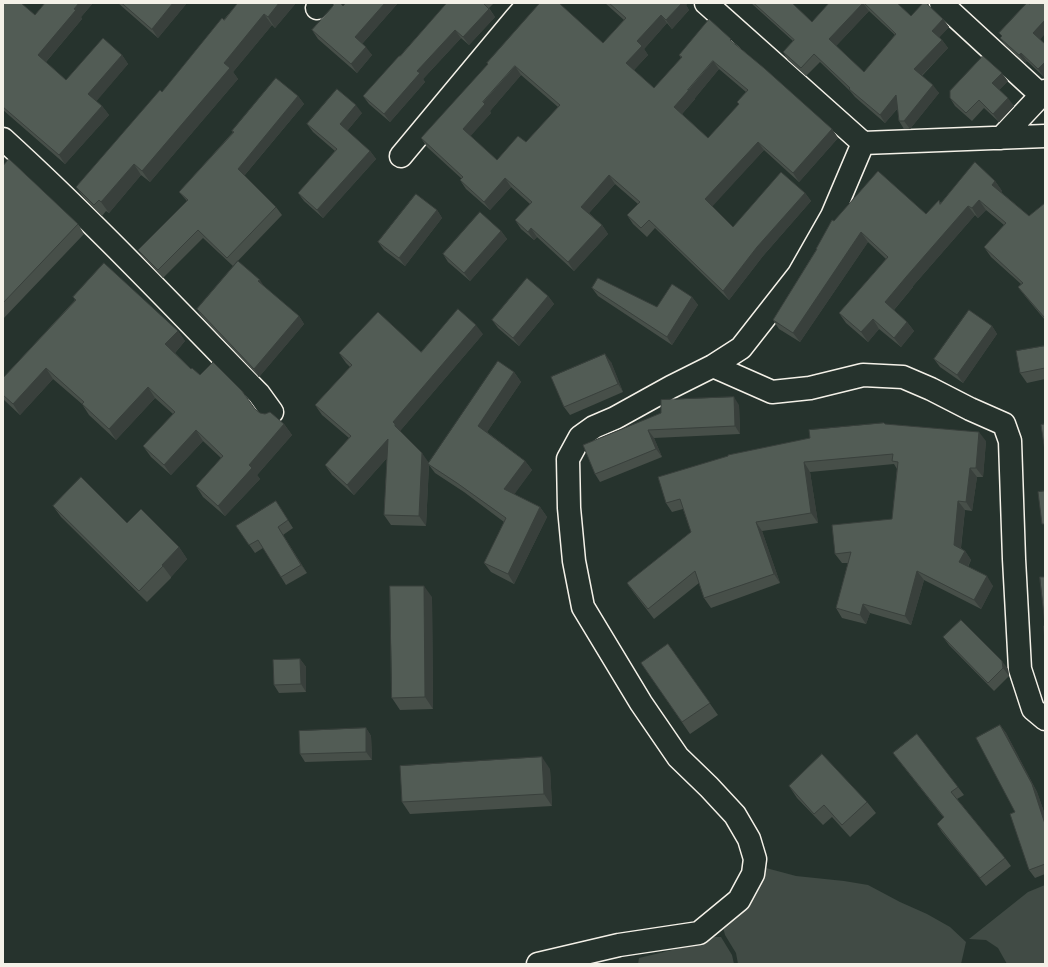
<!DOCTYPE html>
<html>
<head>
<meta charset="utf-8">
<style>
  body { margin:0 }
  #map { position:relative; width:1048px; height:967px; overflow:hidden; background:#26332d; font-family:Sriracha,sans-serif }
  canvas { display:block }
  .frame { position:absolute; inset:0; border:4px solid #f4f1e8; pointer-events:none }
</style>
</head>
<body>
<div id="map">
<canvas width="1048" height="967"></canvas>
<div class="frame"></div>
</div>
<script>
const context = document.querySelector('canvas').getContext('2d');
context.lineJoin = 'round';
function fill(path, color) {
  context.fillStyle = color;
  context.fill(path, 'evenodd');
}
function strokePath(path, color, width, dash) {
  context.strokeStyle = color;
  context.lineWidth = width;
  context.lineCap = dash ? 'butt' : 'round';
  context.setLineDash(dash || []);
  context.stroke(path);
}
const green = new Path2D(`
  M766,868L796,876L844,881L868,885L900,902L927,914L950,927L966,942L961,964H738L736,953L725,935L722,923L758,872Z
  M1045,885V964H1007L998,948L986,940L969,939L1028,892Z
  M713,937H721L732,955L734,964H638L639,958L705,942Z`);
const minor = new Path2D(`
  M706,3L863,143L1045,136
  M941,3L1041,95
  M317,8L323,3
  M1001,138L1045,91
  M3,139C92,220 175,308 259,394L272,412
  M401,156L515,19L529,3
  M713,366L772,392L810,388L863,375L903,377L931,389L970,409L1004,424L1010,441L1014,559L1020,669L1033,709L1045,719
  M538,964L619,945L699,933L739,900L753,874L755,859L749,839L735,815L709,787L678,757L641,703L583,607L574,561L569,508L568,459L580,437L594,427L615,418L671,387L713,366L741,348L799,274L832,216L863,143`);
const wall = new Path2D(`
  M3,3L35,15L45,3H93L81,17L82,19L46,62L66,80L122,55L128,64L96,101L102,106L109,115L65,164L3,110Z
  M118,3H187L158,38Z
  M238,3H296L275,28L272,25L233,72L238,79L150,182L141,175L109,213L106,211L102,216L84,198L76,187L162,92Z
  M346,3H398L362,44L372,55L357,73L318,39L312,30L343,6Z
  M447,3H494L489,8L495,17L469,45L461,38L423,79L425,82L390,122L369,104L363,96L400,56Z
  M605,3H688L686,5L689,10L672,29L667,23L644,49L648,55L634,70L654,88L681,58L679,55L735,44L832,129L838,138L799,182L764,150L712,206L733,227L805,193L811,201L763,256L729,300L655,228L647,237L633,224L627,215L638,204L615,184L589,213L602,225L608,234L574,271L537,237L534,240L521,229L515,220L530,204L511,187L490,210L466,189L460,180L462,179L427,147L421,138L488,65L487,63L603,43L624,20ZM719,69L746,92L737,102L739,105L708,138L682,114L695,99V98ZM521,75L558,107L526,142L497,160L470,136L491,113L490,111Z
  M751,3H792L812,22L829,3H897L911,16L927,5L943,19L949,27L939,37L942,40L948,48L922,76L939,93L910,129H904L899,121L898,108L885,123L855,97L850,91L820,62L806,76L788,60L783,52L793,41ZM869,11L895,35L864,72L836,46Z
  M999,33L1040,39L1044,77L1027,61L1025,63L1006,46L1000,38L1002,36Z
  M1008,81L999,90L1014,106L999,122L984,108L972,121L955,106L950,98Z
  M298,96L304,104L244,176L276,207L282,215L233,266L203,238L163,278L144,258L138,250L187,201L179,192L233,132L232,131Z
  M362,113L347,131L370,151L376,159L323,218L304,201L298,193L335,151L313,132L307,124Z
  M3,166L78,224L84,234L3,319Z
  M995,181L1002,191L1001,192L1029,216L1045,203V320L1025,296L1018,287L1021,284L991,257L984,247L1004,225L986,210L978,218L975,215L913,286V287L894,310L907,322L914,331L901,347L879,329L868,342L846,323L839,313L886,259L868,242L800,342L779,329L773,320L816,250V249L834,221L926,214L941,202Z
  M437,210L442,218L405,266L384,250L378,242Z
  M501,231L507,239L470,281L448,262L443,254Z
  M265,288L299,316L304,324L259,377L202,317L197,309Z
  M592,288L657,307L692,297L698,305L672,345L598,296Z
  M548,296L554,304L519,346L498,328L492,320Z
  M73,297L178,331L185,341L175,353L191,369L200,375L255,409L260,413L284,424L292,435L257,475L260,479L225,516L203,497L196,486L221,458L203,441L171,475L151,457L143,446L173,414L155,398L116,440L89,415L82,404L53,379L20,415L3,399V378L75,300Z
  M992,326L997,334L963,383L940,367L934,359Z
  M483,334L400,431L429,463L514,372L521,382L487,432L525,461L532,470L514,494L540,507L547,517L514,584L491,572L484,563L504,522L464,492L435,473L429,465L426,526L391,525L384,515L387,458L354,495L332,475L325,465L349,438L322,415L315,405L350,367L346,363L339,353L421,352Z
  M1045,346V379L1027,383L1020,373Z
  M611,362L623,392L570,415L564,407Z
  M739,405L740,434L654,438L662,457L600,482L595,474L583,445Z
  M884,423L886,425L986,441L983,477H977L972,511L965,510L961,548L965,551L971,560L968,567L993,586L981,609L924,580L911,625L870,613L866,624L842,618L836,608L848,563H842L835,554L892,519L897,469L894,464L810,472L818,523L762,531L780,583L711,608L704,598L699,583L654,619L634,593L627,583L691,532L683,509L672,512L666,503Z
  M53,506L179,547L187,559L171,577V578L147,602L61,517Z
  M281,509L293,528L283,535L307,573L286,585L263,548L255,553L236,526Z
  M432,597L433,709L400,710L392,698Z
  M943,637L1008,669L1009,676L994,691L949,645Z
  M668,644L718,715L690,734L641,663Z
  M300,659L306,667V692L279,693L274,685Z
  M1000,725L1006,733L1037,792L1045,815V874L1035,878L1029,870L1015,812Z
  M366,728L371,736L372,760L305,762L300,754Z
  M893,753L958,787L964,795L957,799L1005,858L1011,866L986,886L942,832L937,824L944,818L899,761Z
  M550,769L552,806L410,814L402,802Z
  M789,786L867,802L876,813L850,837L832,817L823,825L797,798Z`);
const shadedWall = new Path2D(`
  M79,3H93L81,17L82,19L44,64L38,55Z
  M173,3H187L158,38L152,29Z
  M279,3H296L275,28L268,17Z
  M385,3H398L361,45L355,37Z
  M682,3H688L686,5L689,10L672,29L666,20Z
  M863,3L869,11L835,47L829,39Z
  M489,9L495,17L469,45L463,37Z
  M264,14L272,25L233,72L238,79L150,182L142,171L224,63Z
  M661,15L667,23L644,49L648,55L633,71L626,63L637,41Z
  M943,19L949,27L938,39L932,31Z
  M1045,20V34L1039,41L1033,33Z
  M455,30L461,38L423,79L425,82L390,122L384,114L417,71Z
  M942,40L948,48L920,77L914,69Z
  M366,47L372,55L357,73L351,64Z
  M1021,53L1027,61L1025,63L1019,55Z
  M122,55L128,64L95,103L88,94Z
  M713,61L719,69L695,98V99L680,116L674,107Z
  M1045,62V76L1044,77L1038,69Z
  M515,66L521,75L490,111L491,113L469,138L463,129L483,102Z
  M1002,73L1008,81L998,91L992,83Z
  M933,85L939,93L910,129L904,121Z
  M896,95L902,103L885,123L880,115Z
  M298,96L304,104L243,177L238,169Z
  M1008,98L1014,106L999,122L993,114Z
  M356,105L362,113L346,132L340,124Z
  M102,106L109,115L65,164L59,155Z
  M832,129L838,138L799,182L793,173Z
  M758,142L764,150L711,208L705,199Z
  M370,151L376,159L323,218L317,210Z
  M134,164L141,175L109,213L101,202Z
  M609,175L615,184L587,215L581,207Z
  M505,178L511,187L490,210L484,202Z
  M995,181L1002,191L999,194L992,185Z
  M805,193L811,201L763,256L729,300L723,291L757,247Z
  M979,200L986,210L978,218L972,208Z
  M968,206L975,215L913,286V287L892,312L885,302L906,277Z
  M437,210L442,218L405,266L399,258Z
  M602,225L608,234L574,271L568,262Z
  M531,228L537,237L534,240L528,232Z
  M501,231L507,239L470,281L464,273Z
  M861,232L868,242L800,342L793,333Z
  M260,280L265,288L258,281Z
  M548,296L554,304L519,346L513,338Z
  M692,297L698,305L672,345L667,337Z
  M299,316L304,324L259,377L254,369Z
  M873,319L879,329L868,342L861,332Z
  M907,322L914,331L901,347L894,338Z
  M476,325L483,334L400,431L395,426L393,422Z
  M992,326L997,334L963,383L957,375Z
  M178,331L185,341L173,355L165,344Z
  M605,354L611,362L623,392L618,384Z
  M46,368L53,379L20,415L13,404Z
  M514,372L521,382L485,435L478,426Z
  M148,387L155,398L116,440L109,429Z
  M734,397L739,405L740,434L735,426Z
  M284,424L292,435L257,475L260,479L225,516L218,506L249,465Z
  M196,430L203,441L171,475L164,465Z
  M648,430L654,438L662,457L656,449Z
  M979,432L986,441L983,477L976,468Z
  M388,439L395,449L354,495L347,485Z
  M422,453L429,463L426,526L419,516Z
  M525,461L532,470L511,499L504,489Z
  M804,462L810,472L818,523L811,513Z
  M970,468L977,477L972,511L966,502Z
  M958,501L965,510L960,554L954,545Z
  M540,507L547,517L514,584L508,574Z
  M756,522L762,531L780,583L774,574Z
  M278,527L283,535L307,573L301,565Z
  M179,547L187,559L171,577L162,565Z
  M965,551L971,560L965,571L959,562Z
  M917,571L924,580L911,625L905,616Z
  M987,576L993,586L981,609L974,600Z
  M424,586L432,597L433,709L425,697Z
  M863,604L870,613L866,624L860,615Z
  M300,659L306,667V692L301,684Z
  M1002,661L1008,669L1009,676L1003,668Z
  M1000,725L1006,733L1037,792L1045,815V824Z
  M366,728L371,736L372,760L366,752Z
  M542,757L550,769L552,806L544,794Z`);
const building = new Path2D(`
  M3,3H21L35,15L45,3H79L74,9L76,10L38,55L66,80L103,38L122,55L88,94L102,106L59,155L3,107Z
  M122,3H173L152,29Z
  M238,3H279L268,17L264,14L224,63L230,68L142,171L134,164L101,202L99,200L94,205L76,187L160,90L162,92L222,18L224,20Z
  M336,3H340L343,6L346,3H385L355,37L366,47L351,64L312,30Z
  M447,3H483L489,9L463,37L455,30L417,71L420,73L384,114L363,96L399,56H400Z
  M540,3H559L603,43L626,18L609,3H682L666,20L661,15L637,41L642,46L626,63L654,88L682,57L679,55L709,19L731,39L730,40L764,68L832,129L793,173L758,142L705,199L733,227L781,172L805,193L757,247L723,291L649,220L641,228L627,215L640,202L609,175L581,207L602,225L568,262L531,228L528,232L515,220L532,202L505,178L484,202L460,180L463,177L421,138L488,64L487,63ZM713,61L748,90L737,102L739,104L708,138L674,107L689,90H688ZM515,66L560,105L526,142L518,136L497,160L463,129L485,104L483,102Z
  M754,3H792L812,22L829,3H863L829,39L864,72L896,34L864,3H897L911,16L923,3H926L943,19L932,31L942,40L914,69L933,85L904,121H899L896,95L880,115L849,89L850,88L814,54L801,68L783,52L794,40Z
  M1027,3L1030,4L1031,3H1045V20L1033,33L1045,44V62L1038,69L1021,53L1019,55L1000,38L1002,36L999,33Z
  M983,56L1002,73L992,83L1008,98L993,114L979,100L966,113L950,98V91Z
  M276,78L298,96L238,169L276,207L227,258L198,230L158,270L138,250L188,200L179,192L234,132L232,131Z
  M337,89L356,105L340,124L370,151L317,210L298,193L337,149L307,124Z
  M9,159L78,224L3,303V166Z
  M975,162L995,181L992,185L1029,216L1045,203V316L1044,317L1018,287L1023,283L984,247L1006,223L979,200L972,208L968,206L906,277L885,302L907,322L894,338L873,319L861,332L839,313L888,257L861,232L793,333L773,320L817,249H816L832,220L834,221L878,171L926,214L939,200L940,204Z
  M416,194L437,210L399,258L378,242Z
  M480,212L501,231L464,273L443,254Z
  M238,261L260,280L258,281L299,316L254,369L197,309Z
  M104,263L178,331L165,344L191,369L192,368L200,375L213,362L242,391L255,409L260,413L265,414L270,412L284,424L249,465L252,468L218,506L196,486L223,456L196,430L164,465L143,446L175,412L148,387L109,429L82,404L84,402L46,368L13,404L3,395V378L76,300L73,297Z
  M527,278L548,296L513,338L492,320Z
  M598,278L657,307L672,284L692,297L667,337L592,288Z
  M458,309L476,325L393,422L395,424V426L422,453L419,516L384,515L388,439L347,485L325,465L351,436L315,405L352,365L339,353L378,312L421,352Z
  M969,310L992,326L957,375L934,359Z
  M1045,346V368L1020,373L1016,351Z
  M605,354L618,384L564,407L551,377Z
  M498,361L514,372L478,426L525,461L504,489L540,507L508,574L484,563L506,518L457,483L428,464Z
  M734,397L735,426L648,430L656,449L595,474L583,445L661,413V400Z
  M884,423L885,424L979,432L976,468H970L966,502L958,501L954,545L965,551L959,562L987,576L974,600L917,571L905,616L863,604L860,615L836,608L851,552L835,554L832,525L892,519L898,462L892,461L893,454L804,462L811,513L756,522L774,574L704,598L695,571L648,609L627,583L691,532L680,499L666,503L658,477L728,456V455L810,438L809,430Z
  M1045,424V451L1041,425Z
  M81,477L127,523L141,509L179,547L162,565L163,566L139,591L53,506Z
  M1045,491V524H1042L1038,492Z
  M276,501L288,520L278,527L301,565L281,577L258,540L249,545L236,526Z
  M1040,577H1045V624Z
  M390,586H424L425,697L392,698Z
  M961,620L1002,661L1003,668L988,683L943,637Z
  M1044,626H1045V641Z
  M668,644L710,703L682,722L641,663Z
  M300,659L301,684L274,685L273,660Z
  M1000,725L1032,784L1045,824V864L1029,870L1010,814L1015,812L976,738Z
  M366,728V752L300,754L299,731Z
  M917,734L958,787L951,792L1005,858L980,878L937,824L944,817L893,753Z
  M822,754L867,802L842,825L824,805L814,814L789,786Z
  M542,757L544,794L402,802L400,766Z`);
fill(green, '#414b45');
strokePath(minor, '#f4f1e8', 25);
strokePath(minor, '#26332d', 22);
fill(wall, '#474f49');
fill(shadedWall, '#39403c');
fill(building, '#525c55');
strokePath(building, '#39403c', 1);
</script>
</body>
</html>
